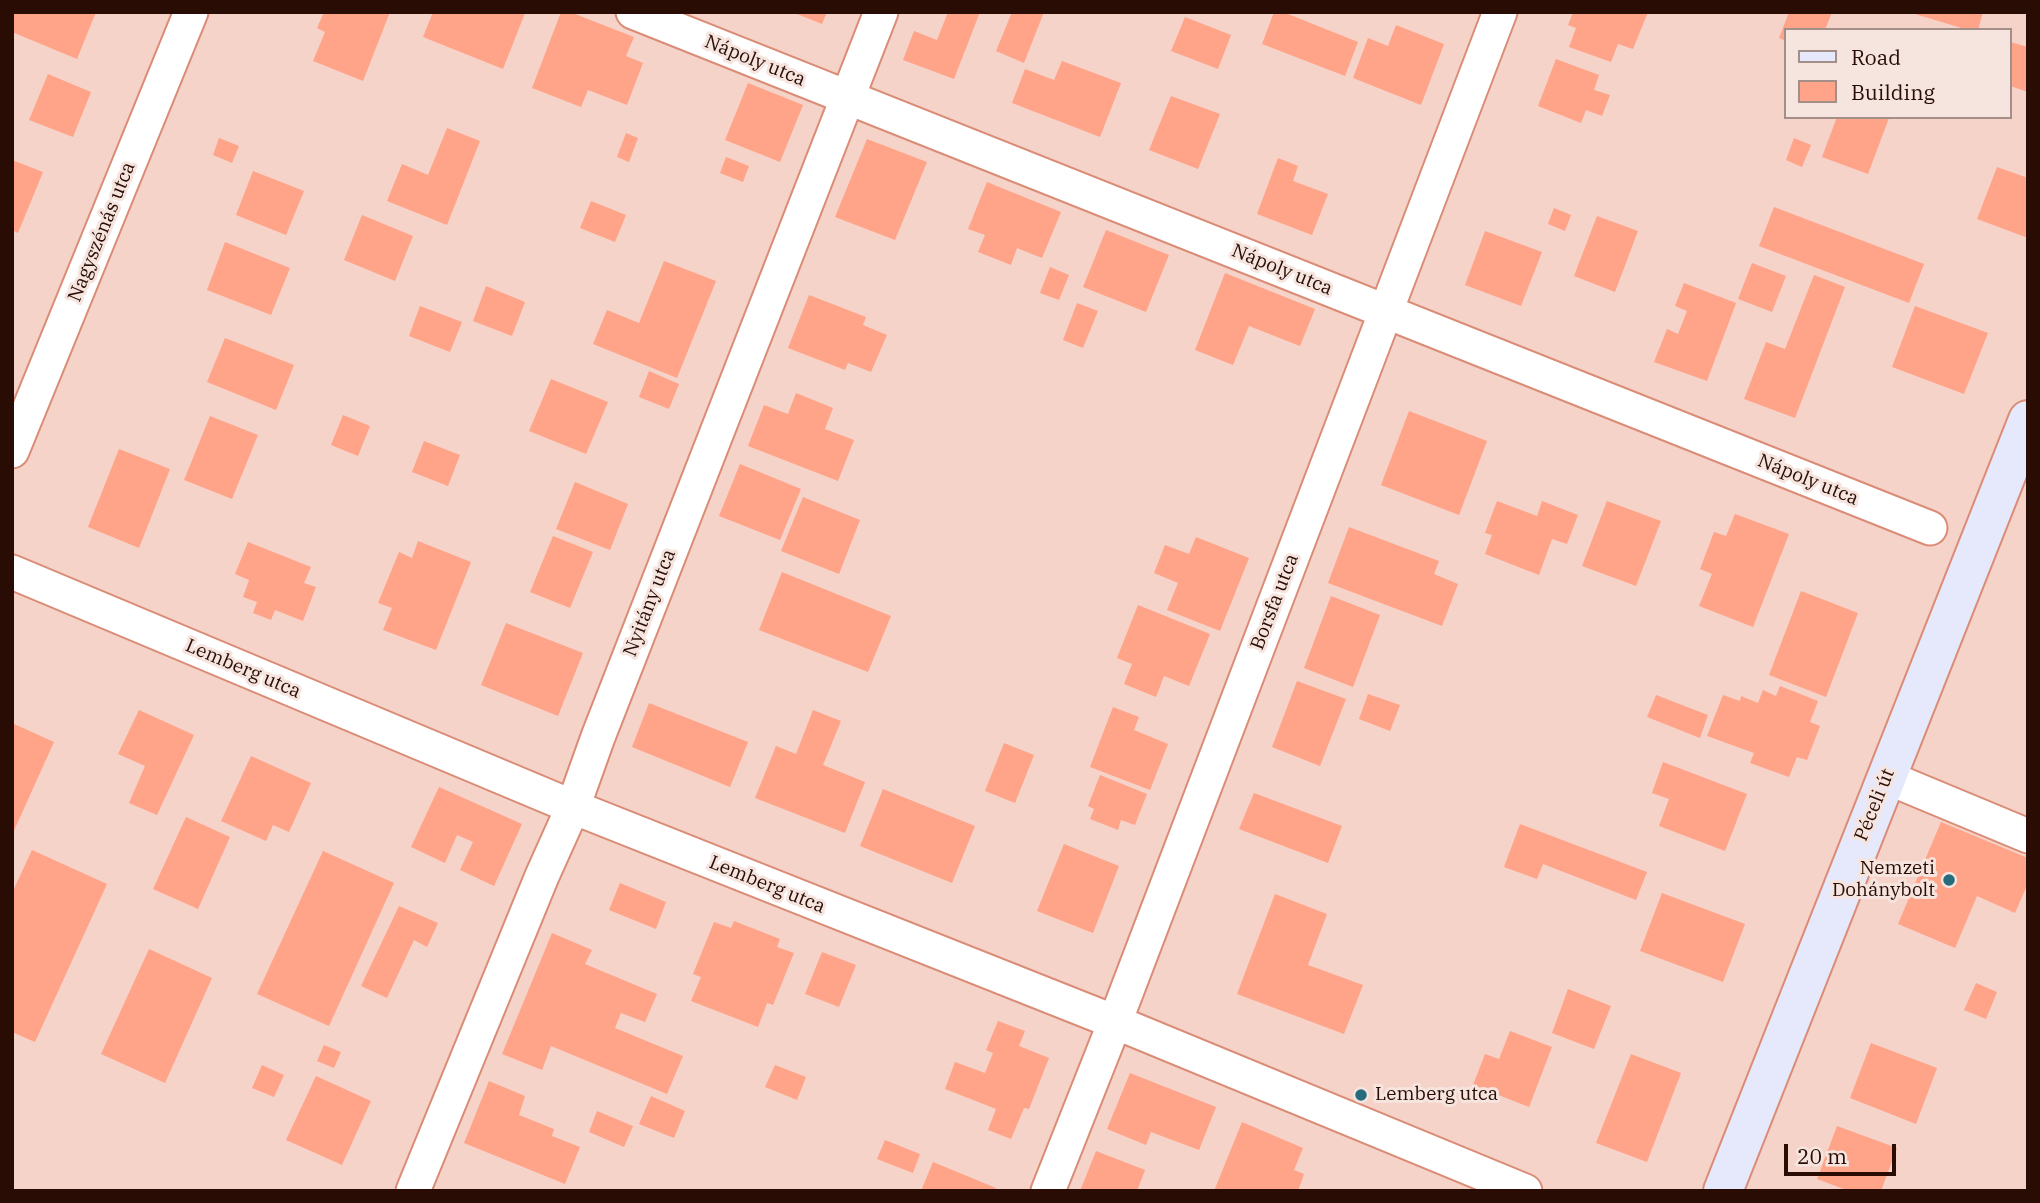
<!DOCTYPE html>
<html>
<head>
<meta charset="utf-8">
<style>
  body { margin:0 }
  #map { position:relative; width:2040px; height:1203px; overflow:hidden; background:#f5d3c9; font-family:"IBM Plex Serif",serif }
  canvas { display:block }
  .frame { position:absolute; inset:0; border:14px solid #290d05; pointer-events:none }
  .legend { position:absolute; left:1784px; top:28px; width:228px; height:91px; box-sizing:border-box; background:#f6e4df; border:2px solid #a48e88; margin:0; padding:9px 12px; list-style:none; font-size:21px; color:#290d05 }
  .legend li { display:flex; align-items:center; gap:14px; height:35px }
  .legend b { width:35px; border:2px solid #a48e88 }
  .scale { position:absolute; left:1784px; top:1144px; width:112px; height:32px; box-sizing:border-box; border:4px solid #290d05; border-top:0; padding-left:9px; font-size:21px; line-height:24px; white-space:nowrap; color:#290d05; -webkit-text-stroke:5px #f6e4df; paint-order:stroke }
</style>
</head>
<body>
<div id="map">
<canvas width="2040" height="1203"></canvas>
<div class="frame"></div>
<ul class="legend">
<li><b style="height:9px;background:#e6e9fb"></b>Road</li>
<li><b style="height:19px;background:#ffa389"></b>Building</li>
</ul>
<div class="scale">20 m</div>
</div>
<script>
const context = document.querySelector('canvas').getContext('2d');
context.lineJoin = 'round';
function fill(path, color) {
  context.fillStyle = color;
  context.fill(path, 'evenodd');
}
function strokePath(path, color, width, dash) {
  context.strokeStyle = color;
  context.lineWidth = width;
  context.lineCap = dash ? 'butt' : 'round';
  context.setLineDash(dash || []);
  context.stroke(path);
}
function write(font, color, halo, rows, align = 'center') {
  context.font = font + ' "IBM Plex Serif",serif';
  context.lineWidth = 6;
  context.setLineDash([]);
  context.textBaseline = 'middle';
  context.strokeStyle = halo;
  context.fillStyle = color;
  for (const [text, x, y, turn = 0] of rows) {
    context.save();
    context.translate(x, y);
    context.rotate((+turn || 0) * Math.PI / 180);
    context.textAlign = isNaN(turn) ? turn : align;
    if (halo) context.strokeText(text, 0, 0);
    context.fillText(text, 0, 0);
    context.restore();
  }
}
const building = new Path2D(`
  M12,12H96L77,59L12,32Z
  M324,12H390L363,81L313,61L325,32L317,28Z
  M433,12H523L525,13L503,69L423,37Z
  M561,12H570L634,37L626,56L643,63L627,105L588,90L581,107L532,88Z
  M792,12H827L822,24Z
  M948,12H980L954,79L903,60L914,31L937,40Z
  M1012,12H1044L1024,63L996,51Z
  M1274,12H1283L1358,42L1345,76L1262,44Z
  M1573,12H1648L1633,49L1618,44L1611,62L1569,47L1576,28L1568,25Z
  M1789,12H1832L1825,30H1786V41L1779,38Z
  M1915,12H1983L1978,30H1968L1915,14Z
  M1185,17L1231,35L1218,69L1171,51Z
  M1396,25L1444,44L1421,105L1353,78L1368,38L1388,46Z
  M2010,42L2028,47V92L2010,86Z
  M1556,59L1599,75L1594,90L1610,95L1602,116L1586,110L1581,123L1538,106Z
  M1062,61L1121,83L1100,137L1012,103L1025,69L1054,80Z
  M48,74L91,92L73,137L29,120Z
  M748,83L803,105L780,162L725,140Z
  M1171,96L1220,114L1198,169L1149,150Z
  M1837,117L1889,118L1868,174L1822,157Z
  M447,128L480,141L447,225L387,201L402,164L428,175Z
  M626,133L638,138L629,162L617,157Z
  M219,138L239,146L232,163L213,155Z
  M1794,138L1811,145L1802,167L1786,160Z
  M867,139L927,162L895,240L835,217Z
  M726,157L749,166L743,182L720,173Z
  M1278,158L1298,166L1293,181L1328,194L1312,235L1257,214Z
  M12,160L43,172L18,233L12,230Z
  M1997,167L2028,178V238L1977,219Z
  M253,171L304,191L286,235L236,215Z
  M987,182L1061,212L1042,258L1017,248L1011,265L978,252L985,235L968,229Z
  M591,201L626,215L615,242L580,228Z
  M1774,207L1924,264L1909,303L1759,246Z
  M1554,208L1571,215L1565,231L1548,224Z
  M362,215L413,236L395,281L344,260Z
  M1597,216L1638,231L1615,292L1574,276Z
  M1106,230L1169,255L1146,312L1083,287Z
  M1485,231L1542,252L1521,306L1465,285Z
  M225,242L290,268L271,315L207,290Z
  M664,261L716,281L677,378L593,344L607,310L639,323Z
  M1752,263L1786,276L1772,312L1738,299Z
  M1050,267L1069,275L1059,300L1040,293Z
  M1225,273L1315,309L1300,346L1249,326L1233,365L1195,350Z
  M1814,275L1845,287L1795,418L1744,399L1766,342L1785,349Z
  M1684,283L1736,303L1707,381L1654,362L1667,329L1678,334L1687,311L1675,306Z
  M486,286L525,302L512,336L473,321Z
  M809,295L866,317L863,325L887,335L871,372L848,363L845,370L788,348Z
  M1077,303L1098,311L1083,348L1063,340Z
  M420,306L462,322L450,352L409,336Z
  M1915,306L1988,333L1964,394L1892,367Z
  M225,338L294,365L276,410L207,382Z
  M649,371L679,384L669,409L639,397Z
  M551,379L608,402L586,454L529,431Z
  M796,393L833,408L825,429L854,440L838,481L748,446L764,405L788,414Z
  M1409,411L1487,441L1459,515L1381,485Z
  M343,415L370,426L358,456L331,445Z
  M210,416L258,435L232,499L184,480Z
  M424,441L460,455L448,486L412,472Z
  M119,449L170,469L139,548L88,527Z
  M740,464L801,489L780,540L719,516Z
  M575,482L628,504L610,550L556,529Z
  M803,497L860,520L839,574L781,551Z
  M1497,501L1537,516L1542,501L1578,515L1567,544L1552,539L1539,575L1485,554L1492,535L1485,533Z
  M1607,501L1661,521L1636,586L1582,566Z
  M1735,514L1789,534L1753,627L1699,606L1712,574L1700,569L1714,532L1726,536Z
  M1349,527L1439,561L1434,574L1458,584L1442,626L1328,583Z
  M553,536L593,552L570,608L530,592Z
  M1196,537L1249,558L1220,631L1167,610L1178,583L1154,573L1165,545L1189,554Z
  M418,541L471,562L436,650L383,630L392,608L378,603L399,552L412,558Z
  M248,542L311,567L304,583L316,587L303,621L275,610L271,620L253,613L257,602L243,597L249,580L235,574Z
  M782,572L891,616L868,672L759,630Z
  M1801,591L1858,613L1826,697L1769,675Z
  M1331,596L1380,615L1353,687L1304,668Z
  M1138,605L1210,634L1189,686L1164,676L1156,697L1124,684L1132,664L1117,658Z
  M506,623L583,653L558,716L481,685Z
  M1297,681L1346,699L1320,766L1272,747Z
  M1780,686L1818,701L1810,722L1820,726L1807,760L1797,757L1789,777L1750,763L1754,753L1707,736L1723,695L1740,701L1741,696L1758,703L1763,690L1776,696Z
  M1368,694L1400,705L1390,731L1359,719Z
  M1656,695L1708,715L1700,738L1647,717Z
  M649,703L748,742L730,787L632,747Z
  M1113,707L1139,717L1134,730L1168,744L1150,790L1090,767Z
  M139,710L194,735L157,815L129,803L145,766L118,754Z
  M813,710L841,721L823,765L865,782L845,833L755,798L776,746L796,754Z
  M12,723L54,742L12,835Z
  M1004,743L1034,755L1015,803L985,791Z
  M251,756L311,783L289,832L273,825L266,841L221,821Z
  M1663,762L1747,794L1725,851L1659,826L1669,799L1652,793Z
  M1100,775L1147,794L1135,825L1121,820L1118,830L1090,819L1094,809L1088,806Z
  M439,787L522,824L494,886L460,870L473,842L457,835L445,863L411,847Z
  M883,789L975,826L952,883L860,846Z
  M1254,793L1342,826L1328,863L1239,829Z
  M186,817L230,837L198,909L153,889Z
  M1941,822L2028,858V883L2015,913L1977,896L1955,948L1898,924Z
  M1520,824L1647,872L1636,900L1543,864L1537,879L1504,867Z
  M1064,844L1119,866L1093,933L1037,911Z
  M32,850L107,884L35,1042L12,1032V893Z
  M323,851L394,883L329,1026L257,994Z
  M620,883L666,902L656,929L609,910Z
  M1662,893L1745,924L1723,982L1640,951Z
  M1275,894L1327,914L1308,965L1363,985L1344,1034L1237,994Z
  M399,906L438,923L427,947L414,940L387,998L361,986Z
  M734,921L780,939L777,947L794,953L773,1005L767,1003L758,1027L691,1001L701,977L693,974L714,922L731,928Z
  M552,933L592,950L585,964L657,994L645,1022L621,1013L615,1028L683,1056L667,1094L551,1046L542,1070L502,1054Z
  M149,949L212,978L165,1083L101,1054Z
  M822,952L856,965L839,1007L805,994Z
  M1976,983L1997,992L1986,1019L1964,1010Z
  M1568,989L1611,1006L1594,1049L1552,1033Z
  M998,1021L1025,1031L1019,1046L1049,1058L1029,1109L1024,1108L1011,1139L988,1130L996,1109L945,1089L955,1062L985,1073L993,1053L986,1050Z
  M1510,1031L1552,1047L1529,1107L1473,1085L1485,1054L1499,1059Z
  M1871,1043L1937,1068L1916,1124L1850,1098Z
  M324,1045L341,1052L334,1068L317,1061Z
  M1631,1054L1681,1073L1647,1162L1596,1143Z
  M262,1065L284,1075L274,1097L252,1088Z
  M775,1065L806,1077L797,1100L765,1087Z
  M1130,1073L1216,1107L1199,1150L1151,1132L1146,1145L1107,1129Z
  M316,1076L371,1101L342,1165L286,1140Z
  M489,1081L525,1096L519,1115L554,1129L552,1136L580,1147L565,1184L464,1143Z
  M651,1096L685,1111L674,1138L639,1124Z
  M597,1111L633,1126L624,1147L589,1132Z
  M1242,1122L1303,1148L1294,1170L1304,1174L1298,1191H1214Z
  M1837,1126L1897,1148L1881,1191H1849L1817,1179Z
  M885,1140L920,1154L913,1173L877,1159Z
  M1096,1151L1145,1170L1137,1191H1080Z
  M933,1162L996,1188L995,1191H921Z`);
const minor = new Path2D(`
  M633,12L1930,528
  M12,451L191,12
  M12,572L573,807L1115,1022L1525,1191
  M1886,777L2028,836
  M413,1191L542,876L573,807L598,737L881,12
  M1048,1191L1115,1022L1500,12`);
const secondary = new Path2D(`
  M1723,1191L2028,420`);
const markers = [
  [1949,880,7,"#276c7c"],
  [1361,1095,7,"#276c7c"]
];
const streetNames = [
  ["Nápoly utca",755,61,22],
  ["Nagyszénás utca",102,232,-68],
  ["Nápoly utca",1282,270,22],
  ["Nápoly utca",1808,480,22],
  ["Borsfa utca",1275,602,-69],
  ["Nyitány utca",650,603,-69],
  ["Lemberg utca",243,669,23],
  ["Péceli út",1875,805,-68],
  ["Lemberg utca",767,885,22]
];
const poiNames = [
  ["Nemzeti",1935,869],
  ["Dohánybolt",1935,891],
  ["Lemberg utca",1375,1095,"left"]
];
fill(building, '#ffa389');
strokePath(minor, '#da8c76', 37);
strokePath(secondary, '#da8c76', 42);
strokePath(minor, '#fff', 33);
strokePath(secondary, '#e6e9fb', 38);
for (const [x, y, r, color] of markers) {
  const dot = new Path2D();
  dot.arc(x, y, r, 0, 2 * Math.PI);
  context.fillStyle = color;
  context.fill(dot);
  strokePath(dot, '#f6e4df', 2.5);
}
write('19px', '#290d05', '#f6e4df', streetNames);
write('19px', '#290d05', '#f6e4df', poiNames, 'right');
</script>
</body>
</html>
